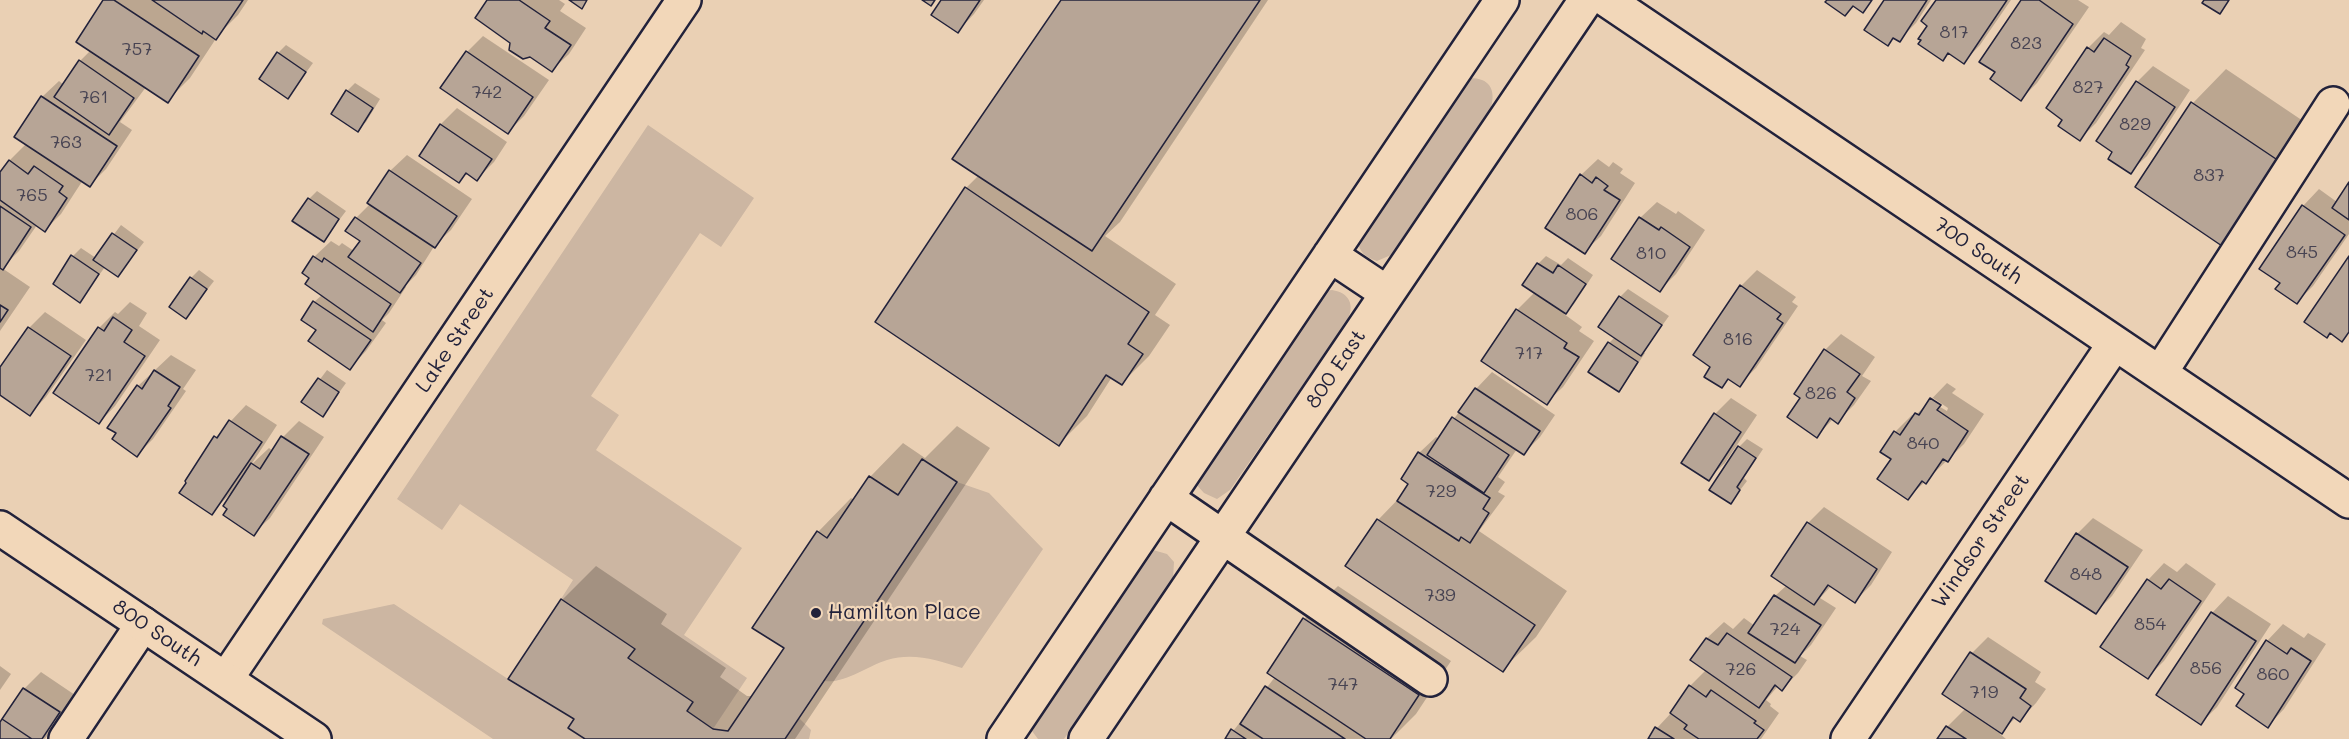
<!DOCTYPE html>
<html>
<head>
<meta charset="utf-8">
<style>
  body { margin:0 }
  canvas { display:block; background:#ead0b4 }
</style>
</head>
<body>
<canvas width="2349" height="739"></canvas>
<script>
const context = document.querySelector('canvas').getContext('2d');
context.lineJoin = 'round';
function fill(path, color) {
  context.fillStyle = color;
  context.fill(path, 'evenodd');
}
function strokePath(path, color, width, dash) {
  context.strokeStyle = color;
  context.lineWidth = width;
  context.lineCap = dash ? 'butt' : 'round';
  context.setLineDash(dash || []);
  context.stroke(path);
}
function write(font, color, halo, rows, align = 'center') {
  context.font = font + ' Mali,sans-serif';
  context.lineWidth = 4.5;
  context.setLineDash([]);
  context.textBaseline = 'middle';
  context.strokeStyle = halo;
  context.fillStyle = color;
  for (const [text, x, y, turn = 0] of rows) {
    context.save();
    context.translate(x, y);
    context.rotate((+turn || 0) * Math.PI / 180);
    context.textAlign = isNaN(turn) ? turn : align;
    if (halo) context.strokeText(text, 0, 0);
    context.fillText(text, 0, 0);
    context.restore();
  }
}
const green = new Path2D(`
  M1470,78C1489,78 1496,89 1491,107L1391,255L1377,261C1365,257 1359,252 1357,239Z
  M648,125L754,198L721,247L700,233L591,396L619,415L596,450L742,548L684,635L747,678L713,729L687,711L693,702L628,658L634,648L561,599L573,580L460,504L442,530L397,499Z
  M1332,290C1350,293 1355,305 1347,321L1230,490L1217,499L1204,493L1195,483L1325,291Z
  M957,482L989,493L1043,549L962,668C937,660 913,652 887,660C867,666 845,684 824,681Z
  M1153,550L1167,554L1174,562L1173,579L1064,739H1038L1032,731L1031,723L1146,552Z
  M394,604L508,679L574,719L568,728L585,739H493L322,624L323,619Z
  M799,718L811,730L809,739H785Z`);
const shadow = new Path2D(`
  M105,0H248L238,15L219,34L190,78L167,101L146,87L120,122L132,130L106,169L90,185L83,180L61,214L45,230L37,225L19,251L2,268L30,287L0,331V175L10,160L27,143L42,97L59,81L64,85L80,61L91,50Z
  M489,0H559L565,4L560,11L586,28L569,54L552,70L512,43Z
  M943,0H984L974,14L958,31Z
  M1062,0H1268L1120,222L1105,236L1176,284L1155,315L1170,325L1149,356L1121,384L1112,377L1087,416L1059,444L966,188L979,175Z
  M1886,0H1931L1916,23L1899,40L1894,37L1888,44Z
  M1938,0H2011L1980,45L1964,62L1949,53L1943,59L1930,25Z
  M2023,0H2078L2089,7L2037,83L2021,99L1997,72Z
  M2121,22L2146,39L2141,48L2145,50L2096,123L2080,139L2088,48L2104,32L2109,35Z
  M483,36L549,80L524,116L508,132L467,52Z
  M286,45L313,63L288,97L278,53Z
  M2153,66L2190,90L2147,156L2130,172L2114,152L2137,82Z
  M2226,69L2315,129L2225,246L2137,186L2193,103Z
  M355,83L380,99L366,122L357,130L347,91Z
  M457,108L507,142L494,162L477,179L468,172L459,181L421,155L441,124Z
  M407,155L472,199L451,230L435,245L416,275L405,286L406,287L389,313L382,320L386,323L366,351L350,368L318,329L314,302L322,295L311,278L314,257L331,241L339,246L342,243L354,251L362,240L356,218L371,203L390,171Z
  M1598,159L1609,167L1613,162L1623,169L1620,173L1635,183L1601,236L1584,252L1581,175Z
  M2349,185V234L2313,286L2297,302L2282,283L2261,268L2303,206L2319,189L2337,202Z
  M317,191L346,211L324,240L309,199Z
  M1657,202L1676,214L1678,211L1705,230L1676,274L1660,290L1640,218Z
  M121,225L144,242L118,275L105,267L80,301L73,256L81,248L96,258Z
  M1546,256L1561,265L1568,258L1593,275L1574,304L1564,314L1582,327L1579,331L1594,341L1563,387L1546,403L1517,310L1535,292L1538,264Z
  M199,270L214,281L186,317L191,278Z
  M1757,270L1796,297L1792,302L1798,306L1756,368L1739,385L1730,378L1721,386L1712,367L1741,286Z
  M1628,289L1669,316L1643,352L1645,353L1626,382L1618,390L1609,343L1615,337L1620,297Z
  M130,302L147,313L139,326L160,340L115,406L99,423V328L115,312L118,314Z
  M45,312L86,340L46,397L30,414L0,393V370L29,328Z
  M1841,334L1875,357L1862,376L1871,381L1854,405L1837,422L1833,419L1817,436L1802,397L1825,350Z
  M171,355L196,370L183,389L186,391L153,439L137,455L138,386Z
  M327,370L346,383L323,415L303,402Z
  M1492,372L1555,415L1540,437L1524,453L1517,449L1498,477L1505,482L1498,492L1505,496L1479,531L1567,591L1536,637L1502,670L1378,520L1404,493L1411,484L1419,453L1436,437L1439,439L1476,389Z
  M1947,383L1956,389L1952,393L1984,414L1964,444L1908,498L1893,458L1882,452L1895,432L1912,415L1914,417ZM1933,398L1948,408L1947,411L1930,401Z
  M1731,398L1757,415L1725,463L1708,479L1715,414Z
  M246,405L277,425L251,465L269,448L273,451L283,437L299,421L324,437L270,518L253,534L230,508V494L212,513L216,437Z
  M957,426L990,448L795,739H587L576,718L510,678L562,600L596,566L667,614L661,624L726,668L720,677L747,696H753L786,648L818,532L851,498L854,500L870,477L903,443L925,458Z
  M1747,439L1763,449L1744,478L1747,481L1731,502L1739,447Z
  M1824,507L1892,552L1871,585L1855,601L1832,585L1820,598L1836,608L1811,645L1800,656L1807,660L1798,673L1782,689L1778,686L1766,700L1771,704L1770,706L1779,713L1761,739H1649L1657,728L1672,712L1690,686L1706,670L1692,660L1707,638L1724,622L1733,629L1744,618L1755,626L1775,596L1787,585L1808,523Z
  M2093,518L2143,550L2112,596L2096,612L2077,534Z
  M2164,563L2177,572L2186,563L2216,584L2164,661L2148,677V580Z
  M1338,586L1451,661L1416,714L1391,739H1227L1275,677L1304,619Z
  M2228,596L2271,624L2217,707L2201,723L2212,613Z
  M2283,624L2304,638L2308,633L2326,644L2284,709L2268,726L2246,694L2267,641Z
  M1988,637L2041,672L2035,682L2046,689L2036,703L2020,720L2016,717L2000,734L2006,739H1939L1947,727L1966,708L1944,694L1972,653Z
  M0,666L11,674L0,690Z
  M41,672L75,695L45,739H0V725L25,688Z`);
const building = new Path2D(`
  M103,0H114L199,56L168,103L76,42Z
  M152,0H243L216,40L203,31L202,34Z
  M487,0H519L550,21L545,28L571,45L552,72L530,57L523,59L509,50L510,43L475,18Z
  M569,0H587L582,9Z
  M922,0H935L931,6Z
  M941,0H980L958,33L931,15Z
  M1061,0H1260L1092,251L952,159Z
  M1827,0H1872L1863,13L1853,6L1845,16L1825,2Z
  M1884,0H1927L1900,42L1893,38L1888,46L1864,30Z
  M1936,0H2007L1964,64L1948,53L1943,61L1918,44L1921,40L1918,39L1927,26L1921,21Z
  M2021,0H2039L2073,24L2021,101L1990,79L1995,72L1979,62Z
  M2204,0H2229L2220,14L2202,3Z
  M2104,38L2131,56L2126,65L2129,67L2080,141L2058,126L2062,120L2046,108L2087,47L2094,52Z
  M466,51L533,97L508,134L440,88Z
  M277,52L306,72L288,99L259,79Z
  M79,60L134,98L109,135L54,97Z
  M2136,81L2175,107L2131,174L2108,159L2112,152L2096,141Z
  M346,90L373,108L358,132L331,114Z
  M41,96L117,146L90,187L14,137Z
  M2191,102L2282,163L2225,248L2135,187Z
  M440,124L492,159L477,181L466,173L459,183L419,156Z
  M9,160L28,174L34,166L63,186L59,192L67,198L45,232L0,200V172Z
  M389,170L457,216L435,248L367,203Z
  M1580,174L1592,183L1596,177L1608,186L1604,190L1620,200L1585,254L1545,228Z
  M2349,182V220L2332,208Z
  M965,187L1149,312L1128,344L1143,354L1122,385L1106,375L1059,446L875,322Z
  M308,198L339,219L324,242L292,221Z
  M2302,205L2345,235L2297,304L2275,289L2280,283L2259,269Z
  M0,206L31,227L3,270L0,268Z
  M355,217L421,263L400,293L348,257L360,241L345,231Z
  M1639,217L1659,230L1661,227L1690,247L1660,292L1611,259Z
  M112,233L137,250L118,277L93,260Z
  M71,255L99,274L80,303L53,284Z
  M313,256L322,262L324,258L391,304L373,332L305,284L309,278L302,273Z
  M2349,256V332L2342,342L2330,333L2327,338L2304,322Z
  M1537,263L1553,273L1558,265L1586,284L1566,314L1522,285Z
  M190,277L207,289L186,319L169,307Z
  M1740,285L1781,314L1777,319L1783,323L1740,387L1728,379L1722,388L1704,377L1710,367L1693,355Z
  M1619,296L1662,325L1641,356L1598,327Z
  M313,301L371,340L350,370L308,341L316,330L301,320Z
  M0,305L8,310L0,322Z
  M1516,309L1567,343L1564,348L1579,357L1547,405L1481,361Z
  M113,317L132,330L124,342L145,356L99,424L53,393L98,327L104,331Z
  M28,327L71,356L30,416L0,395V367Z
  M1608,342L1638,362L1619,392L1588,372Z
  M1824,349L1860,374L1847,392L1855,398L1838,424L1830,418L1817,438L1787,417L1800,398L1794,394Z
  M154,370L180,387L168,406L171,408L137,457L112,439L116,433L107,428L137,385L142,389Z
  M318,378L339,392L323,417L301,402Z
  M1475,388L1540,431L1524,455L1458,412Z
  M1930,398L1941,405L1937,410L1968,431L1948,462L1943,459L1926,484L1922,481L1908,500L1877,479L1891,459L1880,452L1894,431L1900,435L1915,413L1919,415Z
  M1714,413L1741,432L1709,481L1681,463Z
  M1452,417L1509,455L1484,493L1427,455Z
  M229,420L262,442L212,515L179,493L186,483L185,481L214,436L217,438Z
  M281,436L309,454L254,536L223,515L227,509L223,506L251,463L260,469Z
  M1738,446L1756,458L1737,487L1740,490L1731,504L1709,490Z
  M1418,452L1490,498L1483,509L1489,513L1470,543L1461,537L1459,541L1397,501L1408,484L1401,479Z
  M922,459L957,482L785,739H585L568,728L574,719L508,679L561,599L635,649L628,658L693,702L687,711L713,729L728,731L784,648L752,628L817,531L827,538L869,476L898,495Z
  M1377,519L1535,625L1503,672L1345,566Z
  M1807,522L1877,569L1855,603L1828,585L1814,605L1771,576Z
  M2076,533L2128,567L2096,614L2045,581Z
  M2147,579L2161,589L2169,579L2201,601L2148,679L2100,647Z
  M1774,595L1821,625L1795,663L1748,633Z
  M2211,612L2256,641L2201,725L2156,695Z
  M1303,618L1419,695L1390,739H1366L1267,673Z
  M1727,633L1792,677L1782,691L1775,685L1759,708L1690,660L1706,638L1718,645Z
  M2266,640L2287,654L2291,648L2311,661L2268,728L2236,706L2244,694L2235,688Z
  M1970,652L2026,689L2020,698L2031,706L2020,722L2013,717L2002,734L1942,694Z
  M1689,685L1706,697L1711,690L1756,721L1754,723L1764,730L1757,739H1699L1684,729L1687,725L1670,713Z
  M1265,686L1345,739H1263L1240,724Z
  M23,688L60,712L42,739H32L2,719Z
  M2,719L32,739H0V722Z
  M1946,726L1966,739H1937Z
  M1655,727L1674,739H1648Z
  M1231,729L1246,739H1225Z`);
const minor = new Path2D(`
  M1607,0L2349,501
  M1330,255L1387,293
  M2160,373L2333,104
  M1166,498L1430,679
  M226,679L684,0
  M66,739L143,624
  M1004,739L1502,0
  M1086,739L1586,0
  M1848,739L2115,343`);
const major = new Path2D(`
  M0,528L314,739`);
const markers = [
  [816,613,6,"#22223b"]
];
const numberNames = [
  ["817",1954,32],
  ["823",2026,43],
  ["757",137,49],
  ["827",2088,87],
  ["742",487,92],
  ["761",94,97],
  ["829",2135,124],
  ["763",66,142],
  ["837",2209,175],
  ["765",32,195],
  ["806",1582,214],
  ["845",2302,252],
  ["810",1651,253],
  ["816",1738,339],
  ["717",1529,353],
  ["721",99,375],
  ["826",1821,393],
  ["840",1923,443],
  ["729",1441,491],
  ["848",2086,574],
  ["739",1440,595],
  ["854",2150,624],
  ["724",1785,629],
  ["856",2206,668],
  ["726",1741,669],
  ["860",2273,674],
  ["747",1343,684],
  ["719",1984,692]
];
const streetNames = [
  ["700 South",1978,251,34],
  ["Lake Street",455,340,-56],
  ["800 East",1336,369,-56],
  ["Windsor Street",1981,541,-56],
  ["800 South",157,633,34]
];
const poiNames = [
  ["Hamilton Place",828,613]
];
fill(green, '#ccb6a2');
fill(shadow, '#0003');
fill(building, '#b7a596');
strokePath(building, '#22223b', 1.5);
strokePath(minor, '#22223b', 38);
strokePath(major, '#22223b', 38);
strokePath(minor, '#f2d7b9', 33);
strokePath(major, '#f2d7b9', 33);
for (const [x, y, r, color] of markers) {
  const dot = new Path2D();
  dot.arc(x, y, r, 0, 2 * Math.PI);
  context.fillStyle = color;
  context.fill(dot);
  strokePath(dot, '#f2d7b9', 2);
}
write('18px', '#474352', null, numberNames);
write('21px', '#22223b', '#f2d7b9', streetNames);
write('21px', '#22223b', '#f2d7b9', poiNames, 'left');
</script>
</body>
</html>
